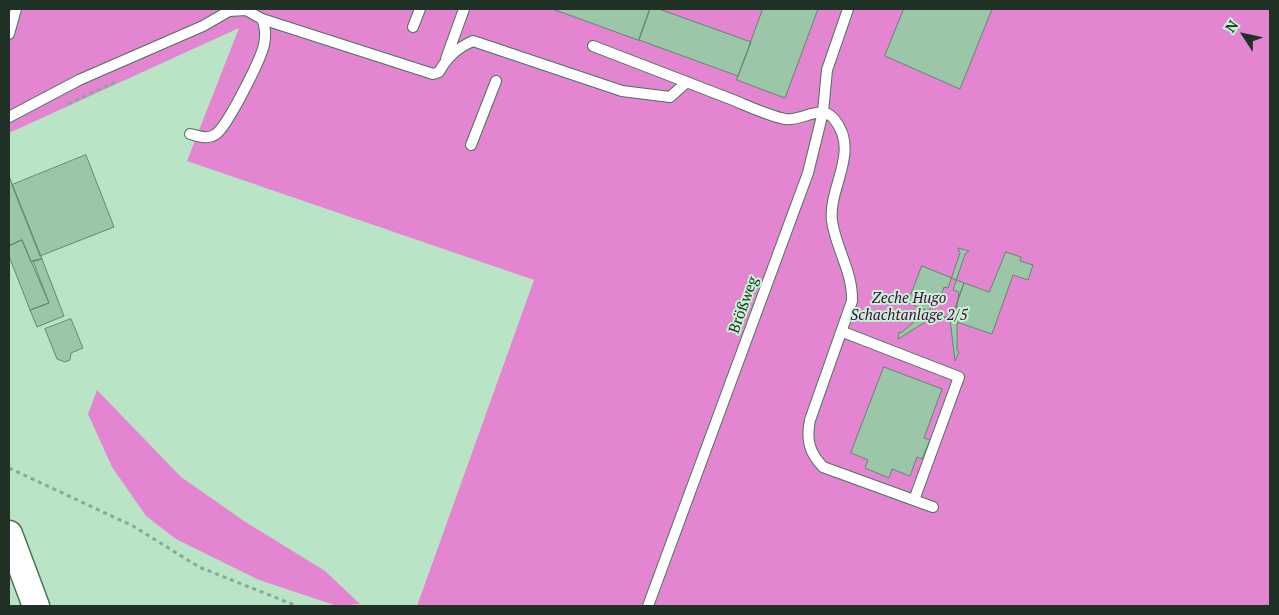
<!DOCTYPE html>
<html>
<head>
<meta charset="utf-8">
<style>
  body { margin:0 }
  #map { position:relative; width:1279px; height:615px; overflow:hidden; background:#b9e5c6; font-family:"PT Serif",serif }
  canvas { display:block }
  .frame { position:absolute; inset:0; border:10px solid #203125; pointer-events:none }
  .north { position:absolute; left:1219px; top:10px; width:50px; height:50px; -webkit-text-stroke:4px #c6f2d3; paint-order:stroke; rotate:305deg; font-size:14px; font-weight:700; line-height:20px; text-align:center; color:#203125 }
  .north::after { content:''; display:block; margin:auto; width:18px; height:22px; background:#203125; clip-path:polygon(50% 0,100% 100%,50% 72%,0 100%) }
</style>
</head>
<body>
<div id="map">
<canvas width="1279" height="615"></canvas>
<div class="frame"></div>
<div class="north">N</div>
</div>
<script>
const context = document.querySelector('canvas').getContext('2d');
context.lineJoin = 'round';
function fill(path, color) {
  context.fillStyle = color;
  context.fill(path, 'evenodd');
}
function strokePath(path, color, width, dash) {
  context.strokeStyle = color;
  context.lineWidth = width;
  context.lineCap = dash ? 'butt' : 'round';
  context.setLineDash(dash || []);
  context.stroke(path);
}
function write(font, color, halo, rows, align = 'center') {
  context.font = font + ' "PT Serif",serif';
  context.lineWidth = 4;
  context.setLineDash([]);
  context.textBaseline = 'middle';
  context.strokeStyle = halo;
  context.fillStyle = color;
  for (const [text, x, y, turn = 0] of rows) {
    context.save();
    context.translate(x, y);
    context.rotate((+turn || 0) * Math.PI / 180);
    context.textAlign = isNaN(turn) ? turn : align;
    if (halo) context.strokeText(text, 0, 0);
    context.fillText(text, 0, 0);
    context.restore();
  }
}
const green = new Path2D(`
  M9,9H1270V606H417L534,280L187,161L239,28L9,133Z
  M97,390L181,477L244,521L325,571L360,604L337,606L259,580L176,539L146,516L112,467L88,414Z`);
const building = new Path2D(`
  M553,9H650L639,40Z
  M650,9H659L751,42L738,76L639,40Z
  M763,9H818L785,98L737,80Z
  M904,9H992L960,89L885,56Z
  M86,155L114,227L40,256L12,185Z
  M9,176L42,259L31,262L22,240L9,246Z
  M22,240L49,303L30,310L9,256V246Z
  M958,248L969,251L965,254L953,290L959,292L957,306V350L959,352L955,361L950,319L938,314L898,339L899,332L901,333L939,301L944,287L948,288L960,253Z
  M1006,252L1021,257L1020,261L1033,265L1028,280L1013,275L992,334L951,320L964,283L989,292Z
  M42,259L64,316L37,327L30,310L49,303L33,261Z
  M922,266L964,283L951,320L908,303Z
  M71,319L83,348L71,353L70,360L65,362L57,359L45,329Z
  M884,367L942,389L924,438L930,440L922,459L917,457L910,476L892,469L889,478L865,468L868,460L851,453Z`);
const path = new Path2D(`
  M68,104L115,82
  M9,468L133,526L199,567L297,606`);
const service = new Path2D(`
  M413,27L420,9
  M9,34L16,9
  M593,46C638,63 683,81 728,98C746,105 766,115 785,119C801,122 821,103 834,119C861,151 828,187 832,221C836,249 853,272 852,301L810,420C806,440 809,452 823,467L933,507
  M446,59L464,9
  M9,117L79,80L203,26L229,11L246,10L262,19L433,74L439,72C447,57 457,48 473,41L622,91L670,97L687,82
  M190,134C198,136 208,140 216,134C228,125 260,61 264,45C266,35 266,28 262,19
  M471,145L496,81
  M843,332L959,377L914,500
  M648,606L808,173L823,112L827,70L848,9`);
const tertiary = new Path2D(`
  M9,534L36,606`);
const parkNames = [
  ["Zeche Hugo",909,299],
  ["Schachtanlage 2/5",909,316]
];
const streetNames = [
  ["Brößweg",744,305,-70]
];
fill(green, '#e485d1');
fill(building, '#9bc6a8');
strokePath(building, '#60896d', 1);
strokePath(service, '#4a7258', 12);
strokePath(tertiary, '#4a7258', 29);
strokePath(path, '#87aa92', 3, [4, 4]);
strokePath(service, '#fff', 10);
strokePath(tertiary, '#fff', 26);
write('italic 15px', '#490440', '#c6f2d3', parkNames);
write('15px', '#203125', '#c6f2d3', streetNames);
</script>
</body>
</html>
